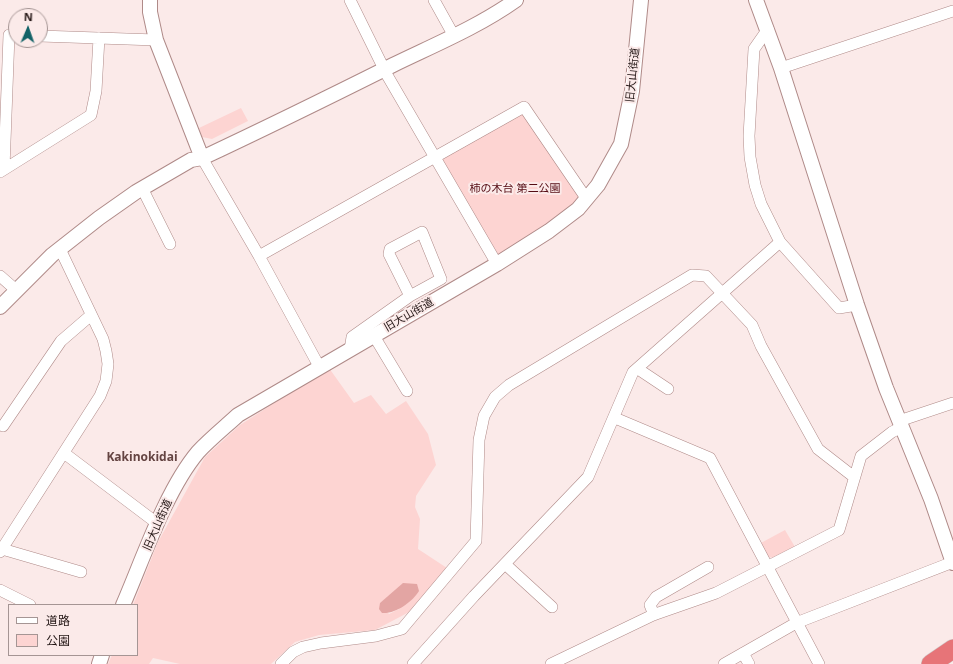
<!DOCTYPE html>
<html>
<head>
<meta charset="utf-8">
<style>
  body { margin:0 }
  #map { position:relative; width:953px; height:664px; overflow:hidden; background:#fbeae9; font-family:"Open Sans","Noto Sans JP",sans-serif }
  canvas { display:block }
  .legend { position:absolute; left:8px; top:604px; width:130px; height:52px; box-sizing:border-box; background:#fbeae9; border:1px solid #a59594; margin:0; padding:5px 7px; list-style:none; font-size:12px; color:#231615 }
  .legend li { display:flex; align-items:center; gap:8px; height:20px }
  .legend b { width:20px; border:1px solid #a59594 }
  .north { position:absolute; left:8px; top:8px; width:40px; height:40px; box-sizing:border-box; background:#fbeae9; border:1px solid #a59594; border-radius:50%; rotate:2deg; font-size:11px; font-weight:700; line-height:16px; text-align:center; color:#231615 }
  .north::after { content:''; display:block; margin:auto; width:14px; height:18px; background:#126267; clip-path:polygon(50% 0,100% 100%,50% 72%,0 100%) }
</style>
</head>
<body>
<div id="map">
<canvas width="953" height="664"></canvas>
<ul class="legend">
<li><b style="height:5px;background:#fff"></b>道路</li>
<li><b style="height:11px;background:#fdd4d2"></b>公園</li>
</ul>
<div class="north">N</div>
</div>
<script>
const context = document.querySelector('canvas').getContext('2d');
context.lineJoin = 'round';
function fill(path, color) {
  context.fillStyle = color;
  context.fill(path, 'evenodd');
}
function strokePath(path, color, width, dash) {
  context.strokeStyle = color;
  context.lineWidth = width;
  context.lineCap = dash ? 'butt' : 'round';
  context.setLineDash(dash || []);
  context.stroke(path);
}
function write(font, color, halo, rows, align = 'center') {
  context.font = font + ' "Open Sans","Noto Sans JP",sans-serif';
  context.lineWidth = 4;
  context.setLineDash([]);
  context.textBaseline = 'middle';
  context.strokeStyle = halo;
  context.fillStyle = color;
  for (const [text, x, y, turn = 0] of rows) {
    context.save();
    context.translate(x, y);
    context.rotate((+turn || 0) * Math.PI / 180);
    context.textAlign = isNaN(turn) ? turn : align;
    if (halo) context.strokeText(text, 0, 0);
    context.fillText(text, 0, 0);
    context.restore();
  }
}
const green = new Path2D(`
  M524,107L586,198L497,264L436,157Z
  M241,108L248,121L212,139L202,137L199,128Z
  M329,368L354,403L371,395L386,414L406,401L428,434L436,465L416,496L415,507L420,519L418,549L447,568L413,610L375,630L319,635L295,642L271,664H180L153,658L149,664H108L112,655H137V605H133L158,542L205,457L240,425ZM385,600L399,609L389,614L380,603Z
  M785,530L795,547L777,558L768,557L759,544Z`);
const water = new Path2D(`
  M403,583L417,584L419,591C412,602 396,614 382,613L379,609L380,603Z`);
const minor = new Path2D(`
  M350,0L387,75L497,264
  M434,0L454,36
  M768,29L754,49L749,136L750,157L755,185L761,204L780,242L839,308L857,305
  M40,36L156,40
  M781,68L953,11
  M202,158L259,256L320,368
  M4,168L9,35
  M0,172L91,115L96,91L99,38
  M142,188L170,244
  M259,256L524,107L586,198
  M0,276L16,290
  M374,336L407,391
  M350,350L352,337L410,296L441,279L422,232L390,249L389,254L410,296
  M638,369L668,389
  M615,418L710,458L819,664
  M899,421L953,403
  M3,426L61,341L90,316
  M64,453L158,524
  M2,549L81,572
  M0,552L100,396L106,381L108,364L106,351L103,339L60,249
  M505,564L552,607
  M0,590L30,605
  M654,615L650,605L656,597L708,567
  M743,653L749,664
  M281,664L293,652L303,647L321,643L376,636L402,629L476,541L479,440L484,416L495,397L509,385L692,275L706,276L752,325L761,346L818,449L854,477
  M413,664L474,596L588,477L633,372L780,242
  M551,664L653,615L716,593L839,530L861,456L892,432L902,427
  M724,664L796,623L953,562`);
const tertiary = new Path2D(`
  M150,0V12L156,40L202,158
  M756,0L781,68L857,305L886,388L931,499L953,563
  M0,307L52,255L99,218L136,192L191,160L202,158C266,128 329,97 393,65C434,45 478,27 516,0
  M123,605C143,559 166,490 198,452C210,439 225,427 238,415L497,264L549,231L578,209L598,185L621,144L632,91L641,0
  M99,664L102,655`);
const trunk = new Path2D(`
  M931,664L953,649`);
const streetNames = [
  ["旧大山街道",633,75,-84],
  ["旧大山街道",409,315,-30],
  ["旧大山街道",158,525,-66]
];
const parkNames = [
  ["柿の木台 第二公園",515,189]
];
const neighbourhoodNames = [
  ["Kakinokidai",142,458]
];
fill(green, '#fdd4d2');
fill(water, '#e3a5a3');
strokePath(minor, '#af8a88', 12);
strokePath(tertiary, '#af8a88', 16);
strokePath(trunk, '#cfcccc', 20);
strokePath(minor, '#fff', 11);
strokePath(tertiary, '#fff', 14);
strokePath(trunk, '#e77478', 19);
write('11px', '#231615', '#fbeae9', streetNames);
write('11px', '#550c14', '#fbeae9', parkNames);
write('bold 12px', '#644442', '#fbeae9', neighbourhoodNames);
</script>
</body>
</html>
